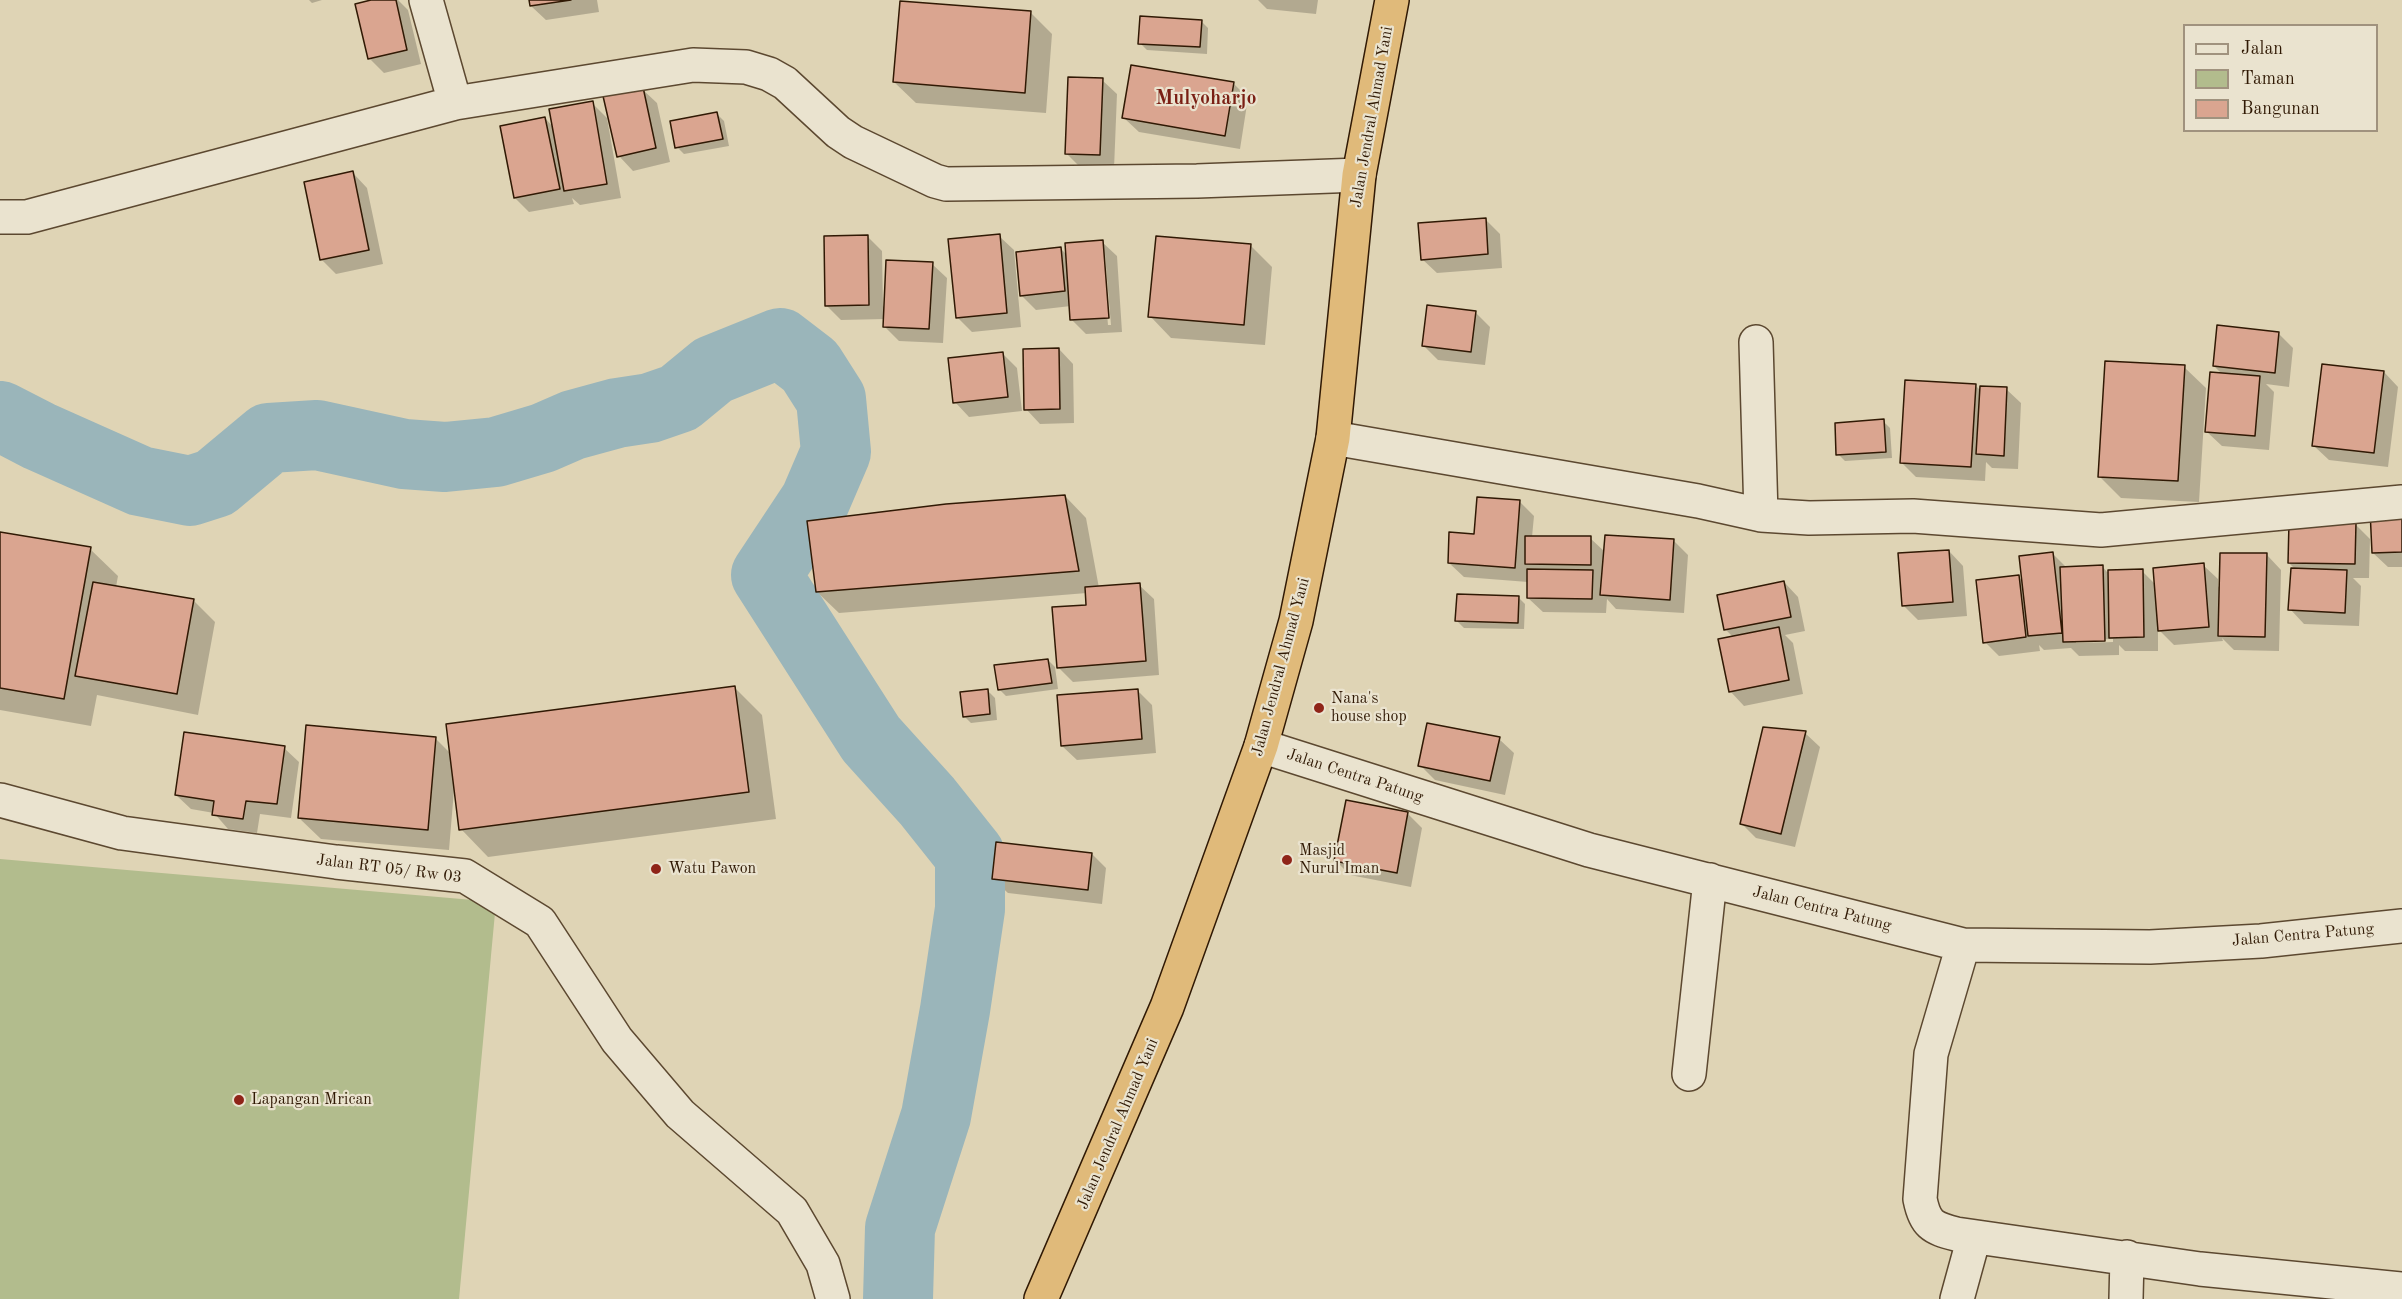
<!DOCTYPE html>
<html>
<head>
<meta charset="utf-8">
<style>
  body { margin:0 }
  #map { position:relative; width:2402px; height:1299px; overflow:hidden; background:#dfd4b5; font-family:"Old Standard TT",serif }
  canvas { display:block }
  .legend { position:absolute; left:2183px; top:24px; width:195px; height:108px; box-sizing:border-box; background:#eae3cf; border:2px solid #a0927e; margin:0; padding:8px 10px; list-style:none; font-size:18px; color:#301904 }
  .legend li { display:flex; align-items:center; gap:12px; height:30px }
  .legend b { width:30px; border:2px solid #a0927e }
</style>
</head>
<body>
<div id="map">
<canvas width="2402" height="1299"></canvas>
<ul class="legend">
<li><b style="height:8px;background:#eae3cf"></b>Jalan</li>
<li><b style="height:16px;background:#b2bc8d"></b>Taman</li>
<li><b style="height:16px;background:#daa590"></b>Bangunan</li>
</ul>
</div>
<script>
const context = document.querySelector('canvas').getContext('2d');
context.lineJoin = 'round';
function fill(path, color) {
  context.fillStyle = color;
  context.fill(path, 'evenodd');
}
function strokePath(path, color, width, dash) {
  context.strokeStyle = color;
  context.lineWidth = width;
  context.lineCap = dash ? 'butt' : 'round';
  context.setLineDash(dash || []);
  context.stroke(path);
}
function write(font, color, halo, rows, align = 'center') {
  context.font = font + ' "Old Standard TT",serif';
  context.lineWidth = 4.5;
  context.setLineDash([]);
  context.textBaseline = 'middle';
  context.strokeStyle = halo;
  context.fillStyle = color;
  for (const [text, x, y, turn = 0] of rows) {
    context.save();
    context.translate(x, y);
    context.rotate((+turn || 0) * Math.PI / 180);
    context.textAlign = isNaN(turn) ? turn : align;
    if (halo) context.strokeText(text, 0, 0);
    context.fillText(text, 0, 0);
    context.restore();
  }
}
const green = new Path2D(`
  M0,859L496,902L459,1299H0Z`);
const shadow = new Path2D(`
  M309,0H322L312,3Z
  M377,0H398L408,10L421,64L384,73L369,58Z
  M530,0H597L599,12L546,20L531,6Z
  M1258,0H1318L1316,14L1267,9Z
  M1031,13L1052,34L1046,113L916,103L894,82Z
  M1201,21L1208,28L1207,54L1147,50L1140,43Z
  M1102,80L1117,94L1114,169L1081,168L1067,154Z
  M1234,84L1248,98L1240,149L1139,132L1124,118Z
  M642,89L657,103L670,162L633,171L619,156Z
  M592,103L607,118L621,198L580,205L572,198L574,204L529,212L515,198L545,118L554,128Z
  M717,114L724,121L729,146L684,154L677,147Z
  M353,173L367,188L383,264L336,274L321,259Z
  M1485,219L1500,234L1502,268L1437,273L1422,259Z
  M999,236L1014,250L1021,327L972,332L957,317Z
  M868,237L882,251L883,307L932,264L947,278L943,343L899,341L885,327V319L841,320L826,305Z
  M1102,242L1117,256L1122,332L1086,334L1071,319V306L1036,310L1021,295L1061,249L1067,255ZM1102,255H1105L1111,325H1108Z
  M1251,246L1272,267L1265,345L1171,338L1150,316Z
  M1475,312L1490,327L1485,365L1438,360L1424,346Z
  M2278,333L2293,348L2289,387L2266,384L2274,392L2269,450L2222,446L2207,432L2223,375L2214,366Z
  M1059,349L1073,364L1074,423L1040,424L1026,409Z
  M1002,353L1017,368L1022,411L969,417L955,402Z
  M2184,367L2206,388L2199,502L2121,498L2099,476Z
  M2384,372L2398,387L2388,467L2329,460L2314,446Z
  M1975,385L1981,391L2006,389L2021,403L2018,469L1992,468L1986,462L1985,481L1916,477L1902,463Z
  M1883,421L1890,428L1892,458L1845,461L1838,454Z
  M1065,496L1086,518L1099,588L1139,585L1154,599L1159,675L1073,682L1058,667L1088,606L1087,593L839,613L817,592Z
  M1519,501L1534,516L1532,537L1590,538L1605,552L1674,541L1688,555L1684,613L1616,609L1607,599L1606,613L1543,612L1528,598V582L1464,577L1449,563L1475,535Z
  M2402,511V567H2388L2373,553Z
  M2355,524L2370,539L2369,578H2353L2361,586L2359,626L2304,624L2290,609L2296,570L2289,563Z
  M0,533L90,549L118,576L116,587L194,601L215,622L198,715L97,695L91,726L0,710Z
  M1949,551L1963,566L1967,616L1918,620L1903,605Z
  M2053,554L2067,568L2102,566L2107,572L2142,571L2155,584L2203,565L2218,579V587L2267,555L2281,570L2279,651L2234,650L2222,638L2223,641L2174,645L2158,629V651H2125L2119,645V655L2079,656L2071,648L2044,650L2039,645L2040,651L1999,656L1985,642L2018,577L2024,582ZM2113,639V642L2076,643V640Z
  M1784,582L1798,597L1805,631L1785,635L1793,643L1803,694L1744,706L1730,691L1733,637L1725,629Z
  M1518,597L1525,604L1524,629L1464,628L1457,621Z
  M1048,660L1055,667L1058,689L1006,696L999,689Z
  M735,688L762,715L776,819L488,857L461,829L454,790L449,850L321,839L299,818L435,738L451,754Z
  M988,691L995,698L997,720L971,723L964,716Z
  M1138,691L1152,705L1156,753L1077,760L1062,746Z
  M1805,733L1820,747L1795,847L1756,838L1741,823Z
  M1499,739L1514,753L1505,795L1435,780L1420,765Z
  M284,748L299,762L291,818L260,814L257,833L228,829L214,813L191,809L176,795Z
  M1408,814L1422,828L1411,887L1350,875L1335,860Z
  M1092,854L1106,868L1102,904L1008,893L993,879Z`);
const river = new Path2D(`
  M0,416L39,436L140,481L190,491L215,483L269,438L317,435L404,454L445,457L496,452L543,438L573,425L617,413L650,408L679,398L713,370L780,343L810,366L831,399L836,452L815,501L766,575L871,739L927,801L970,855V909L955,1010L936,1116L900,1228L898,1299`);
const building = new Path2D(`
  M371,0H396L407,50L368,59L355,4Z
  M529,0H571L530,6Z
  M900,1L1031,11L1025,93L893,82Z
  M1140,16L1202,20L1200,47L1138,44Z
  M1131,65L1234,82L1225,136L1122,118Z
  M1068,77L1103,78L1100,155L1065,154Z
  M643,87L656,148L617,157L603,96Z
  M593,101L607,184L564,191L549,109Z
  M717,112L723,139L675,148L670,121Z
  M545,117L560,189L514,198L500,126Z
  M353,171L369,250L320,260L304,182Z
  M1486,218L1488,254L1421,260L1418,223Z
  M1000,234L1007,313L956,318L948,239Z
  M868,235L869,305L825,306L824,236Z
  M1156,236L1251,244L1244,325L1148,317Z
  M1103,240L1109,318L1070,320L1065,243Z
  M1061,247L1065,291L1020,296L1016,252Z
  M886,260L933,262L929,329L883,327Z
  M1427,305L1476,311L1471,352L1422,346Z
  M2217,325L2279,332L2275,373L2213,366Z
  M1059,348L1060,409L1024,410L1023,349Z
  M1003,352L1008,397L953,403L948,358Z
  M2105,361L2185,365L2178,481L2098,477Z
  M2322,364L2384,371L2374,453L2312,446Z
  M2210,372L2260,376L2255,436L2205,432Z
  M1905,380L1976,384L1971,467L1900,463Z
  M1980,386L2007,387L2004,456L1976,454Z
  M1884,419L1886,452L1836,455L1835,423Z
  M1065,495L1079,571L816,592L807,521L946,504Z
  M1477,497L1520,500L1515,568L1448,563L1449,532L1474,534Z
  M2402,509V552L2372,553L2370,510Z
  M2289,522L2356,523L2355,564L2288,563Z
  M0,532L91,547L64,699L0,688Z
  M1605,535L1674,539L1670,600L1600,595Z
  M1525,536H1591V565L1525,564Z
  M1949,550L1953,602L1902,606L1898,553Z
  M2053,552L2062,633L2028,636L2019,556Z
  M2220,553H2267L2265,637L2218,636Z
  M2204,563L2209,627L2158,631L2153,568Z
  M2103,565L2105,641L2063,642L2060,567Z
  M2291,568L2347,570L2345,613L2288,610Z
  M1527,569L1593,570L1592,599L1527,598Z
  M2143,569L2144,637L2109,638L2108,570Z
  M2019,575L2026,637L1983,643L1976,580Z
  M1784,581L1791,617L1724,630L1717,595Z
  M93,582L194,599L177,694L75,676Z
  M1140,583L1146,661L1057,668L1052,607L1086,605L1085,587Z
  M1457,594L1519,596L1518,623L1455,621Z
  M1779,627L1789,680L1729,692L1718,639Z
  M1048,659L1052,683L998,690L994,665Z
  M735,686L749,792L459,830L446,724Z
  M988,689L990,714L963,717L960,692Z
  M1138,689L1142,739L1061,746L1057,695Z
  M1427,723L1500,737L1490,781L1418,766Z
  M306,725L436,737L428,830L298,818Z
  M1763,727L1806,731L1781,834L1740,824Z
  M184,732L285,746L277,804L246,801L243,819L212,815L214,801L175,795Z
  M1346,800L1408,812L1397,873L1334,861Z
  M996,842L1092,853L1088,890L992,879Z`);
const minor = new Path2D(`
  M426,0L455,103
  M0,217H27L455,103L693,65L746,67L769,74L785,83L838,132L853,142L935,181L946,184L1197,181L1359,175
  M1756,342L1761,515
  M1333,438L1698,501L1761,515L1809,518L1913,516L2101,530L2402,502
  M1261,746L1589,850L1963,945L2150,947L2261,941L2402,926
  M0,800L122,833L336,862L465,876L540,922L617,1040L680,1114L792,1211L823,1264L833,1299
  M1963,945L1931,1054L1920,1199C1925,1224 1932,1228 1956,1234L2200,1269L2402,1289
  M1689,1074L1710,880
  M1957,1299L1974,1237
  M2126,1299L2127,1257`);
const highway = new Path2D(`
  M1041,1299L1167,1007L1261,746L1296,621L1333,438L1359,175L1392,0`);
const markers = [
  [1319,708,6,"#8f2418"],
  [1287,860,6,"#8f2418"],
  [656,869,6,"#8f2418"],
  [239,1100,6,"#8f2418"]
];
const streetNames = [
  ["Jalan Jendral Ahmad Yani",1372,117,-80],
  ["Jalan Jendral Ahmad Yani",1281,667,-75],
  ["Jalan Centra Patung",1355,776,18],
  ["Jalan RT 05/ Rw 03",389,869,7],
  ["Jalan Centra Patung",1822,909,14],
  ["Jalan Centra Patung",2303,935,-5],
  ["Jalan Jendral Ahmad Yani",1118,1124,-67]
];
const poiNames = [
  ["Nana's",1331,699],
  ["house shop",1331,717],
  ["Masjid",1299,851],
  ["Nurul Iman",1299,869],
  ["Watu Pawon",668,869],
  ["Lapangan Mrican",251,1100]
];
const quarterNames = [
  ["Mulyoharjo",1206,99]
];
fill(green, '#b2bc8d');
fill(shadow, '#0003');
strokePath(river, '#9ab5ba', 70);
fill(building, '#daa590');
strokePath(building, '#301904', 1.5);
strokePath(minor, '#5c4830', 36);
strokePath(highway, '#301904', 36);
strokePath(minor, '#eae3cf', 33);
strokePath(highway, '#e0ba7a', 33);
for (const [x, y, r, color] of markers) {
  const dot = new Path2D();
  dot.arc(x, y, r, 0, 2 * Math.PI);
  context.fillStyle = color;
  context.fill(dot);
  strokePath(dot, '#eae3cf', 2);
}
write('16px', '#301904', '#eae3cf', streetNames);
write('16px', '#301904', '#eae3cf', poiNames, 'left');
write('bold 20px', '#7a1f14', '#eae3cf', quarterNames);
</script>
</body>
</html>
